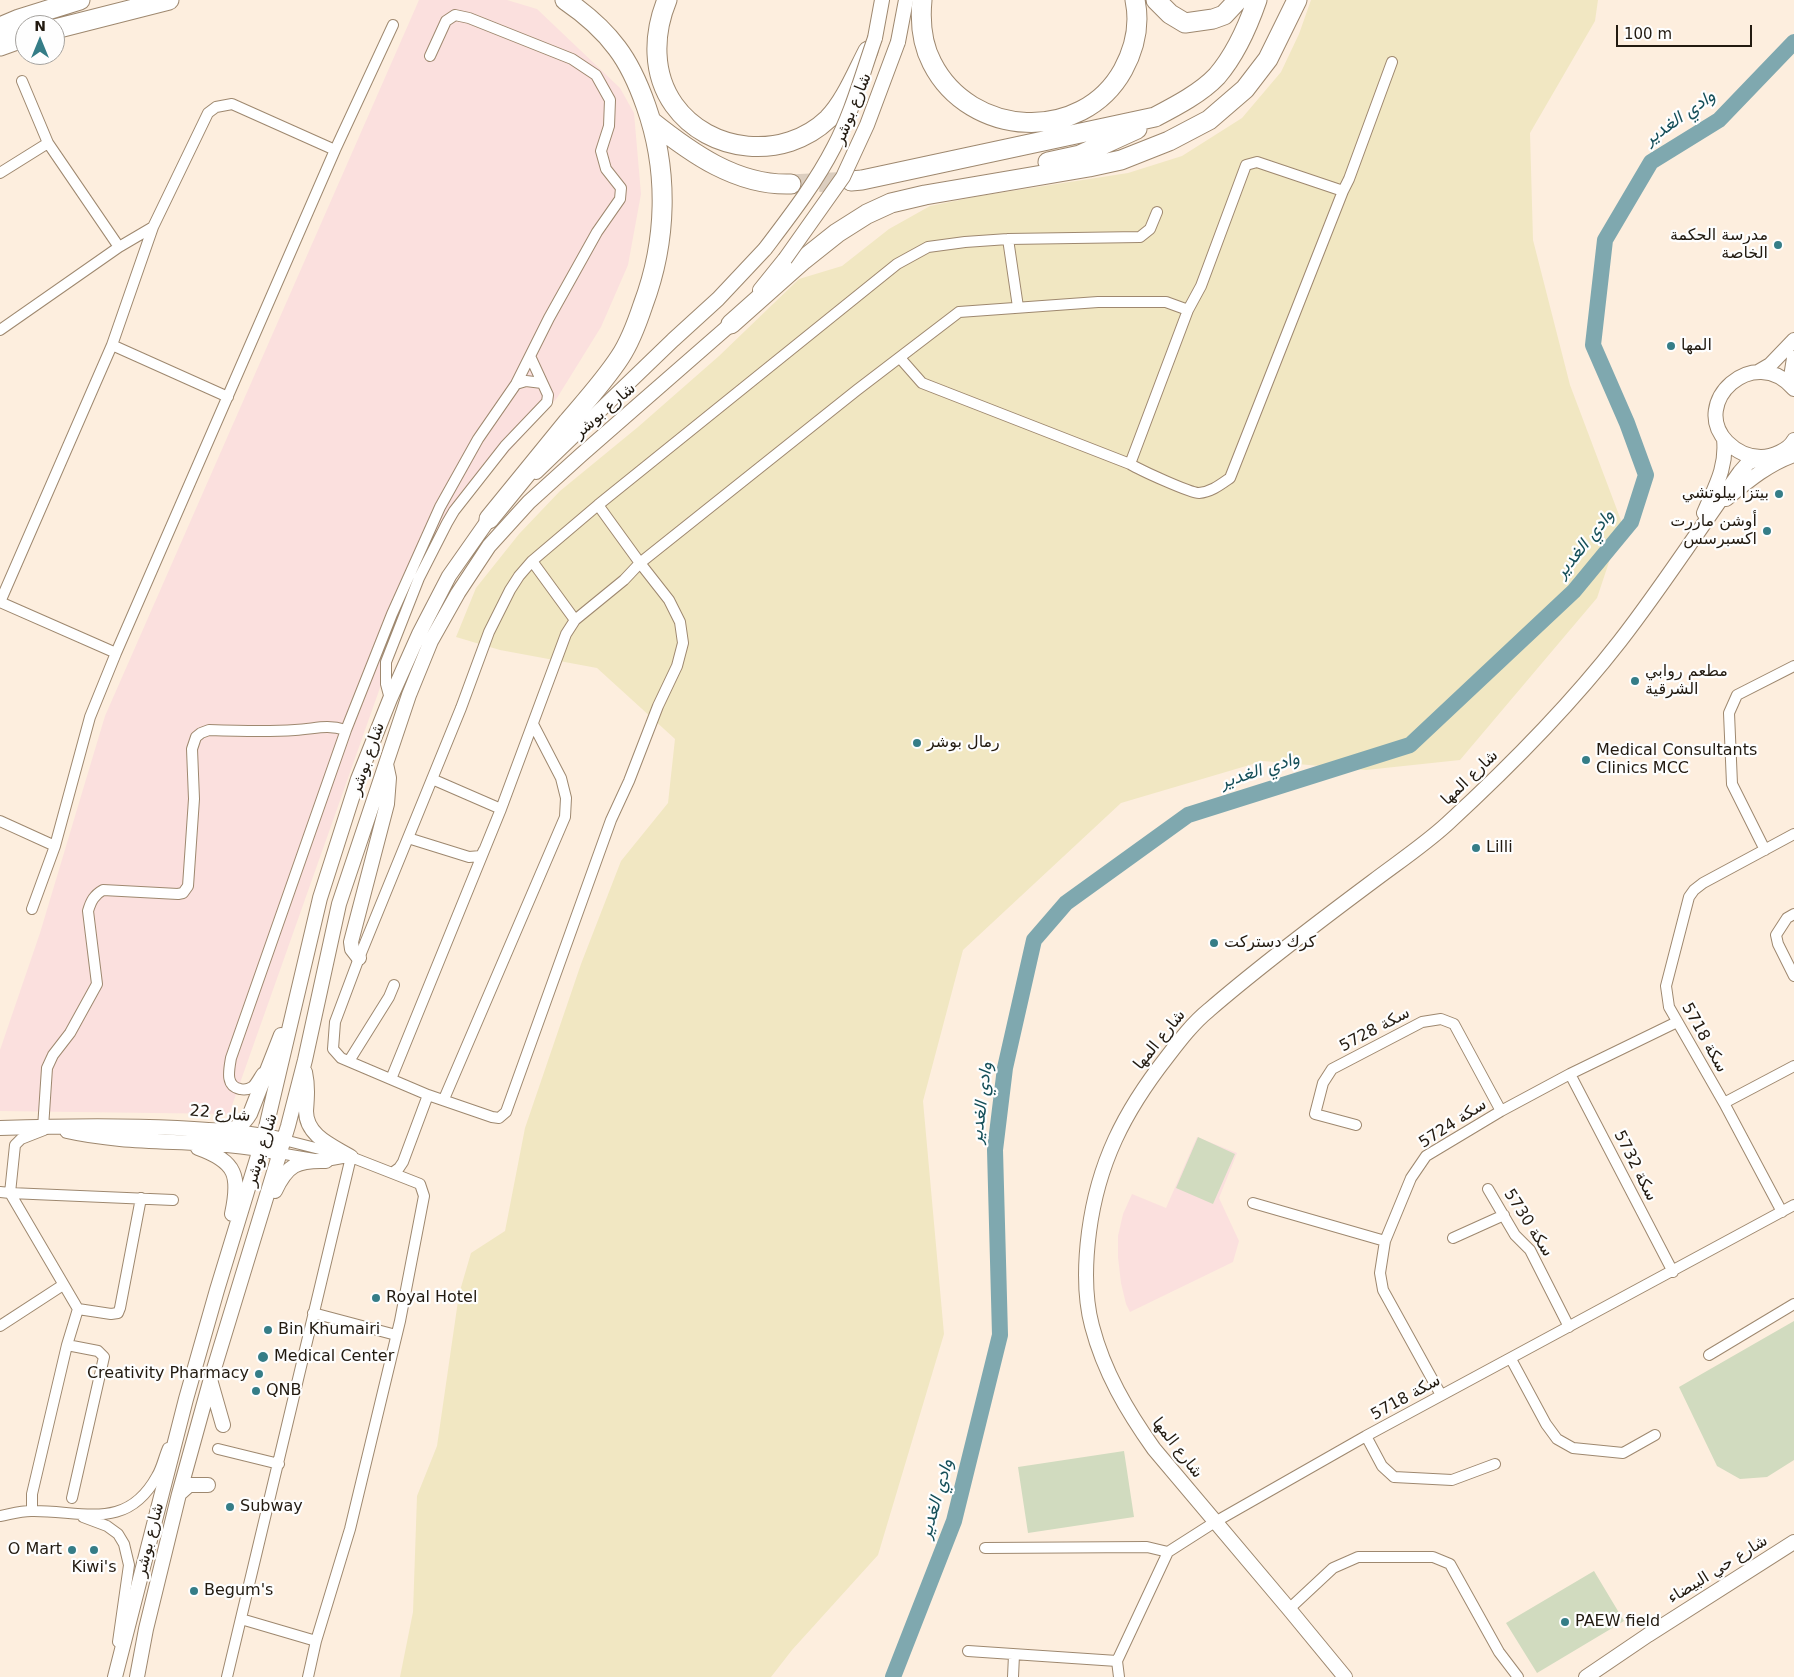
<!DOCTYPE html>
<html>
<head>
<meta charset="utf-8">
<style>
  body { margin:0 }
  #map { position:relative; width:1794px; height:1677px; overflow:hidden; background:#fdeede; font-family:"DejaVu Sans",sans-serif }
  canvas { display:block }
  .north { position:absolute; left:15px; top:15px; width:50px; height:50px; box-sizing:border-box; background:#fefefe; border:1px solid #a6a39f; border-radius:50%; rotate:0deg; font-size:14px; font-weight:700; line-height:20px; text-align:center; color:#221a10 }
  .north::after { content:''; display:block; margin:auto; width:18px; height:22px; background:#357d87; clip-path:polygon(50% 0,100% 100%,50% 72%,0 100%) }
  .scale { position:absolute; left:1616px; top:25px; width:136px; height:22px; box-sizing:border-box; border:2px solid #221a10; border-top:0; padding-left:6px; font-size:15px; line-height:18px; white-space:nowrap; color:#221a10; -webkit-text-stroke:4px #fefefe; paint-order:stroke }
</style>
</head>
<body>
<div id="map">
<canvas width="1794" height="1677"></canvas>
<div class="north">N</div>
<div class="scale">100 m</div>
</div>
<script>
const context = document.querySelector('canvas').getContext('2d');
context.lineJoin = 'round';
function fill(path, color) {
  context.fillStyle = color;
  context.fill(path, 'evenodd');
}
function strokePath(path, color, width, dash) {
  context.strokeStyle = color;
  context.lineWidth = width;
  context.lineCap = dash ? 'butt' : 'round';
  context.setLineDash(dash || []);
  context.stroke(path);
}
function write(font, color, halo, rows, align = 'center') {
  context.font = font + ' "DejaVu Sans",Vazirmatn,sans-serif';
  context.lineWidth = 4.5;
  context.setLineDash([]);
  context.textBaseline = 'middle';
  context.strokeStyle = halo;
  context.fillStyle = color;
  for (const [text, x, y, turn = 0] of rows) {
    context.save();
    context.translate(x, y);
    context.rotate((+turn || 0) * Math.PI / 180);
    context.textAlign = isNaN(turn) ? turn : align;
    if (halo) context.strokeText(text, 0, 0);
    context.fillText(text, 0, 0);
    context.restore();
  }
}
const industrial = new Path2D(`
  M419,0H507L537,9L620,88L634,113L641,194L628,265L601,327L557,398L464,502L404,620L229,1114L0,1111V1050L40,933L105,716Z
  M1197,1137L1237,1153L1219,1198L1239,1241L1233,1262L1130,1312L1126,1304L1121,1283L1118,1257V1236L1123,1214L1132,1194L1166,1208Z`);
const green = new Path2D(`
  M1198,1137L1235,1154L1213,1204L1176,1188Z
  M1794,1321V1460L1767,1477L1740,1479L1717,1466L1679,1387Z
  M1124,1451L1134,1517L1028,1533L1018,1467Z
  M1594,1571L1624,1621L1537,1673L1506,1623Z`);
const sand = new Path2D(`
  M1311,0H1598L1595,21L1530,133L1533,240L1570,385L1622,523L1597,598L1460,760L1366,770L1263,761L1121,803L963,950L923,1101L944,1334L878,1555L792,1650L771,1677H400L413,1612L417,1496L437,1446L459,1294L471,1253L505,1231L525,1128L581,964L621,861L668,803L675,739L597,668L500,650L456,637L476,588L519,534L560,491L638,427L719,356L799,279L842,266L889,229L930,206L979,196L1128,173L1182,156L1242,118L1281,72L1299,34Z`);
const river = new Path2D(`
  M893,1677L954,1521L1000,1335L995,1150L1005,1068L1034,940L1066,903L1188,815L1410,745L1574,591L1631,522L1646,475L1627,423L1593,345L1605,240L1651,162L1719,120L1794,42`);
const highwayTunnel = new Path2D(`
  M791,184L851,181`);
const street = new Path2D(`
  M22,81L48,143L119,247L153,227
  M0,173L48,143
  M1008,239L1018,307
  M1188,310L1130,464C1140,470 1190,493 1199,493C1211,492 1220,485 1230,478L1343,191
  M0,330L119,247
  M112,345L153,227L208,113L216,107L232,104L335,150
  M900,358L922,383L1130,464
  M516,384L526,381L542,383
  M598,505L640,563L857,390L959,312L1098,302H1166L1188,310L1201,286L1246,165L1257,162L1343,191L1349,179L1392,62
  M532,561L575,620
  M0,602L112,345L228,397
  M0,602L116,653
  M390,699L386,684V662L419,578L447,523L454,511L505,446L547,402L548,395L530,356
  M432,779L501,809
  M0,821L55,846
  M408,838L469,857L481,856L484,850
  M1765,850L1732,784L1729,713L1737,695L1794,666
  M32,909L55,846L90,717L116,653L335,150L393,25
  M1794,914L1787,918L1776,935L1778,944L1794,976
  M349,1061L389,997L394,985
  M262,1073C259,1077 256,1084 252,1087C249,1089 244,1090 240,1089C225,1086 229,1070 231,1058L346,730L392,614L440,507L478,439L516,384L549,318L597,232L620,199L621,188L606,169L601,151L609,126L610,100L596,75L572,59L469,18L455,15L446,21L430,56
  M1570,1074L1673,1272
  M391,1079L501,809L566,634L575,620L624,580L640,563L669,600L680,622L683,643L677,666L658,706L629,781L611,820L506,1112L499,1118L492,1117L428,1095
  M444,1099L565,817L566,798L561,778L533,724
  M1724,1103L1794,1066
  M1356,1125L1315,1114L1323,1083L1332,1069L1422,1022L1441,1019L1454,1024L1501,1111
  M43,1128L47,1068L53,1055L70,1033L97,984L88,911C91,901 94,895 103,890L178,894L183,893L188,886L194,799L192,749L196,737L201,733L209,730C238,731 267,732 295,730C316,729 325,724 346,730
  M284,1140L351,1157L392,1173L399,1168L403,1162L428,1095L341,1058L333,1049L335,1022L359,958L461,708L489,632L510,590L519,576L532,561L598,505L897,264L928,247L965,242L1008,239L1140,237L1150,229L1157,212
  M279,1153L326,1161L348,1157
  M1488,1189L1515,1235L1530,1250L1569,1327
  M0,1192L10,1193L15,1145L21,1139L44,1130
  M141,1198L120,1308L118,1313L111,1314L78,1309L10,1193L173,1200
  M1253,1203L1385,1241
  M1782,1212L1724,1103L1669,1007L1666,986L1689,897L1694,890L1703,883L1794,834
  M1453,1238L1504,1215
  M313,1313L396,1335
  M0,1326L63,1285
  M67,1345L98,1351L104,1357L72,1498
  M1709,1355L1794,1304
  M1511,1359L1546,1424L1557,1439L1573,1448L1623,1453L1655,1435
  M1441,1395L1383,1290L1380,1273L1385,1241L1411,1178L1426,1156L1501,1111L1570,1074L1677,1022
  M1366,1436L1382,1466L1394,1477L1452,1480L1495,1464
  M218,1449L279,1464
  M32,1510V1494L67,1345L78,1309
  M0,1516C11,1514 23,1510 34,1511C84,1511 127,1531 157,1476C162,1468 164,1457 168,1448
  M83,1517L107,1526L118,1534L124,1544L129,1565L118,1642
  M985,1548L1147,1547L1168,1552
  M1289,1609L1333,1568L1358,1557H1433L1450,1564L1499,1652L1518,1677
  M241,1619L316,1641
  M968,1651L1117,1661
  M227,1677L351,1157
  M308,1677L316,1641L350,1529L400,1321L424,1196L420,1184L392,1173
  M1013,1677L1014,1655
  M1119,1677L1117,1661L1168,1552L1215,1522L1366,1436L1794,1205`);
const secondary = new Path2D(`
  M875,38L882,0
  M898,42L906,0
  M760,290L785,259
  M1758,372L1770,365L1794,340
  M1793,387L1791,377L1794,358
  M1794,389C1754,342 1689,403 1727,442C1736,451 1748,457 1761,457C1772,457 1789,450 1794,440
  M536,472L673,340L718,299L765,249
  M1726,499C1748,481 1768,464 1794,455
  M1704,513C1715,487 1727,468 1724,439
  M359,958L352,949L351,942L387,804L389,778L386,764
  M305,1072C308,1086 307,1098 306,1111C306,1136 333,1146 351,1157
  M0,1128C59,1126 118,1125 177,1128C214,1130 248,1132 284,1140
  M228,1130C239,1127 244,1124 250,1114L281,1035
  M67,1131C137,1147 211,1137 279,1153
  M198,1148C237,1162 240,1176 232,1214
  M275,1191C287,1165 297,1160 326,1161
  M211,1383L223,1425
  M179,1494L189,1485H208
  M115,1677L186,1399L217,1290L264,1136L320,898L358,779L390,699L419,634L449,576L489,519L494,513
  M137,1677L146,1629L179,1494L210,1382L288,1126L305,1060L339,904L409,695L431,641L458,593L489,546L529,502L581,455L731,324L737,318
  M1345,1677L1289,1609L1154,1449C1127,1411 1104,1372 1092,1326C1084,1296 1085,1263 1089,1232C1098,1163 1124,1112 1167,1057C1180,1040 1193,1023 1209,1010C1261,965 1317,923 1372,882C1397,863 1424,845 1447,824C1509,767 1568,708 1620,641C1662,587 1700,528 1740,472L1748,463L1761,457
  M1586,1677L1648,1635L1794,1542`);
const highway = new Path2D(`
  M667,0C653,34 652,74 674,105C709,154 784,161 828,119C845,102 857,72 868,51
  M922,0C920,21 922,44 932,63C970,138 1082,144 1123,70C1135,48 1140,24 1135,0
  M1156,0L1170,14L1185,23L1213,19L1224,15L1238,0
  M0,27L19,19L80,0
  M55,29L169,0
  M0,46L25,37
  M651,121C691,153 737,186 791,184
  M1048,162L1080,155L1137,129
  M851,181L862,180L1155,117C1176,106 1201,93 1217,76C1235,55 1248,26 1257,0
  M731,324L803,260L837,233L867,214L891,203L925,195L1089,167L1121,160L1169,141L1209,120L1245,89L1268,59L1297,0
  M489,519C515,487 542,454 568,422C586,401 605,380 620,357C630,342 637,323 643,305C667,241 669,171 646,106C639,86 630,65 617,48C603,29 584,13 565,0`);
const secondaryBridge = new Path2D(`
  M765,249C790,216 815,184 834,147C852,113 862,75 875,38
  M785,259L843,177L867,125L898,42`);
const markers = [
  [1778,245,5,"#357d87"],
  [1671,346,5,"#357d87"],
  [1779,494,5,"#357d87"],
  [1767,531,5,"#357d87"],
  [1635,681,5,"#357d87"],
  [917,743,5,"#357d87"],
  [1586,760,5,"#357d87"],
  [1476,848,5,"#357d87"],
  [1214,943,5,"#357d87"],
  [376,1298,5,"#357d87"],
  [268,1330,5,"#357d87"],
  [263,1357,6,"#357d87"],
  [259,1374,5,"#357d87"],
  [256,1391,5,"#357d87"],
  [230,1507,5,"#357d87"],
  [72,1550,5,"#357d87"],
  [94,1550,5,"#357d87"],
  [194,1591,5,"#357d87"],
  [1565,1622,5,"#357d87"]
];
const streetNames = [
  ["شارع بوشر",853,109,-68],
  ["شارع بوشر",605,411,-41],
  ["شارع بوشر",368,759,-71],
  ["شارع المها",1470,778,-44],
  ["سكة 5728",1375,1030,-28],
  ["سكة 5718",1704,1038,61],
  ["شارع المها",1160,1040,-51],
  ["شارع 22",220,1114,5],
  ["سكة 5724",1453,1124,-33],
  ["شارع بوشر",262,1150,-73],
  ["سكة 5732",1635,1166,63],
  ["سكة 5730",1528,1223,57],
  ["سكة 5718",1406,1398,-29],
  ["شارع المها",1177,1448,52],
  ["شارع بوشر",150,1540,-76],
  ["شارع حي البيضاء",1718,1570,-32]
];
const poiNames = [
  ["مدرسة الحكمة",1768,236,"right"],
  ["الخاصة",1768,254,"right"],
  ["المها",1681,346],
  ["بيتزا بيلوتشي",1769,494,"right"],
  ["أوشن ماررت",1757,522,"right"],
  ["اكسبرسس",1757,540,"right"],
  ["مطعم روابي",1645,672],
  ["الشرقية",1645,690],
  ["رمال بوشر",927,743],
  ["Medical Consultants",1596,751],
  ["Clinics MCC",1596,769],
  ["Lilli",1486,848],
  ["كرك دستركت",1224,943],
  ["Royal Hotel",386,1298],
  ["Bin Khumairi",278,1330],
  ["Medical Center",274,1357],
  ["Creativity Pharmacy",249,1374,"right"],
  ["QNB",266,1391],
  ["Subway",240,1507],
  ["O Mart",62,1550,"right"],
  ["Kiwi's",94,1568,"center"],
  ["Begum's",204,1591],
  ["PAEW field",1575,1622]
];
const waterNames = [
  ["وادي الغدير",1680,118,-35],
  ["وادي الغدير",1585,544,-51],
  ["وادي الغدير",1260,771,-18],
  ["وادي الغدير",982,1103,-83],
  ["وادي الغدير",937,1499,-74]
];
fill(industrial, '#fbe0de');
fill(green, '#d1dbbf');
fill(sand, '#f1e7c2');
strokePath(river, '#7fa8af', 16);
strokePath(highwayTunnel, '#dccebf', 19, [19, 9]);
strokePath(street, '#9e886f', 12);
strokePath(secondary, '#9e886f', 16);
strokePath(highway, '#9e886f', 21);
strokePath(street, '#fff', 10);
strokePath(secondary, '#fff', 14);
strokePath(highway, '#fff', 19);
strokePath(secondaryBridge, '#9e886f', 16, []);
strokePath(secondaryBridge, '#fff', 14);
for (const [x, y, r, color] of markers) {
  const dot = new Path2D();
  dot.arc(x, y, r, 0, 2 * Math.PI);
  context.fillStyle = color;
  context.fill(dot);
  strokePath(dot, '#fefefe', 2);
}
write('16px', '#221a10', '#fefefe', streetNames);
write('16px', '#221a10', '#fefefe', poiNames, 'left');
write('italic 18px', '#154f59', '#fefefe', waterNames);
</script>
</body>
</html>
